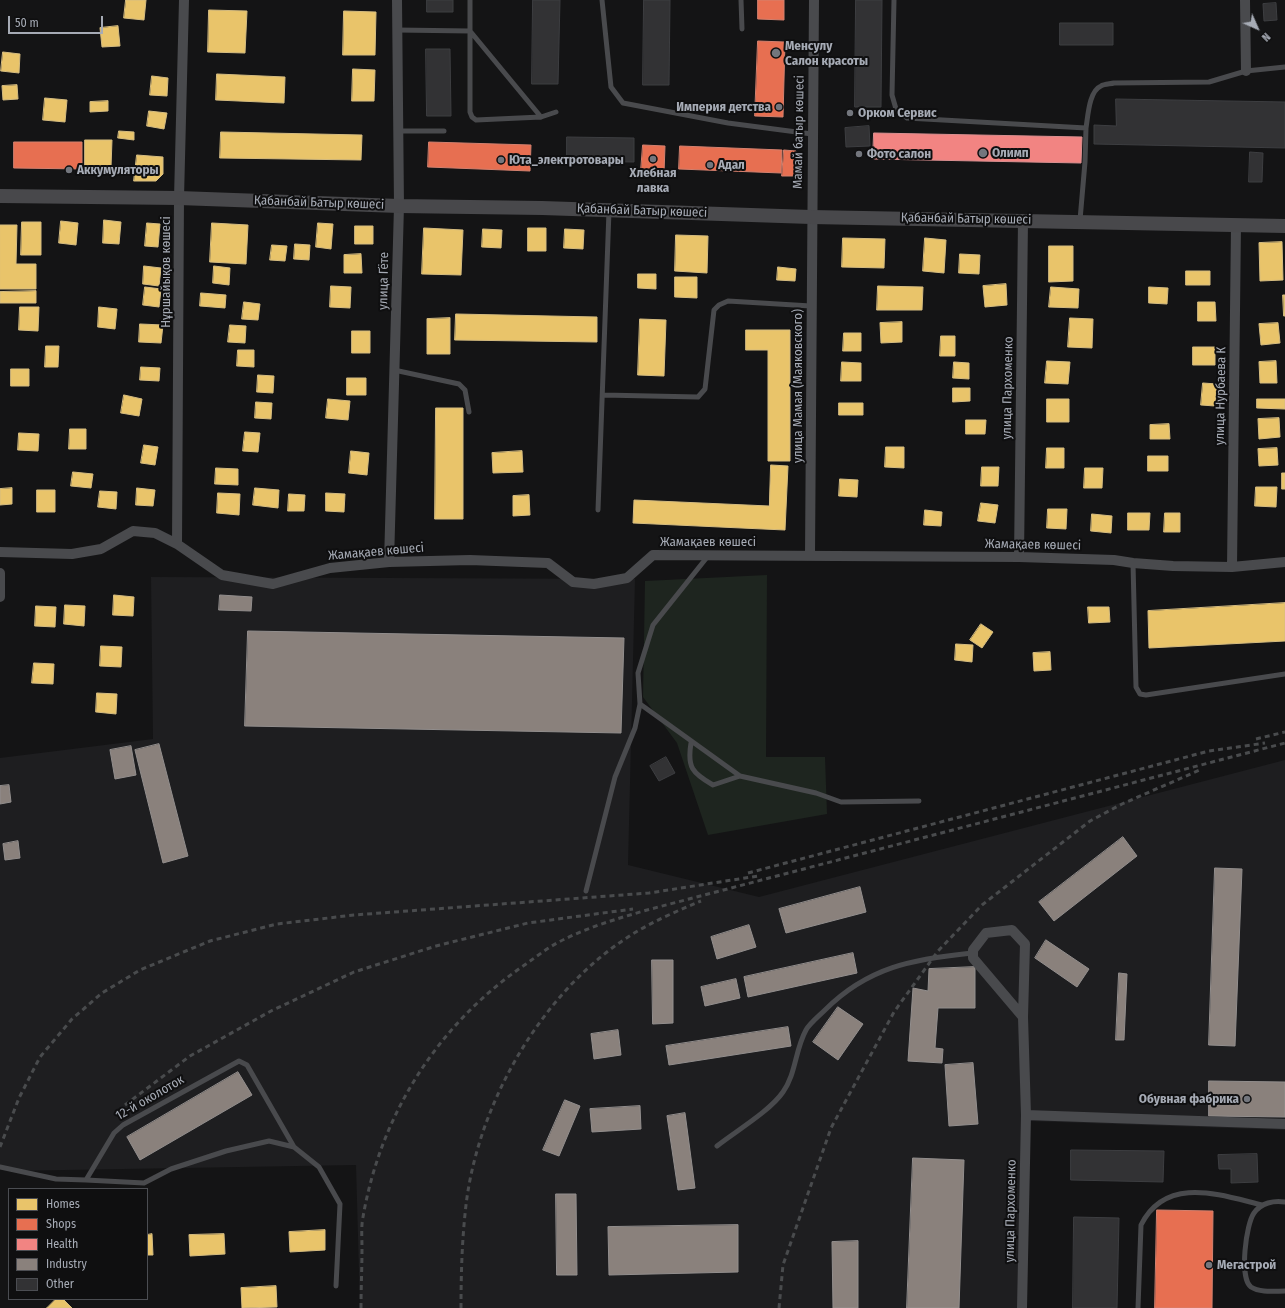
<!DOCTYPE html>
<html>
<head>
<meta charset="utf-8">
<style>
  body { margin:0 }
  #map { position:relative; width:1285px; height:1308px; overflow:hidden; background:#141415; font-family:"Fira Sans Condensed",sans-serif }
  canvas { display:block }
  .legend { position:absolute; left:8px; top:1188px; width:140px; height:112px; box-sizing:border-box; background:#0f0f10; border:1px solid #4b4d52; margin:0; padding:5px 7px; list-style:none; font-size:12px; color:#a6abb5 }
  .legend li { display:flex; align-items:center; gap:8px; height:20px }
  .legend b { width:20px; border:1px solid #4b4d52 }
  .north { position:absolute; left:1237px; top:8px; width:40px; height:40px; -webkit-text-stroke:3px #0f0f10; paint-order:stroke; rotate:135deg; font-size:11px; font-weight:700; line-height:16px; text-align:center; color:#a6abb5 }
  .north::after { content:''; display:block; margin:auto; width:14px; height:18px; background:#a6abb5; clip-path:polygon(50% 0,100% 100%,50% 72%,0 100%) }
  .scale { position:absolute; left:8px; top:16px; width:95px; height:18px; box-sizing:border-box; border:2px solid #a6abb5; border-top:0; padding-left:5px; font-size:12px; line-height:14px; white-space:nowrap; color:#a6abb5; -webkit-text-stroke:3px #0f0f10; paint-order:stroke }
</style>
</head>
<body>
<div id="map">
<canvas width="1285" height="1308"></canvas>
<ul class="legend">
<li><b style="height:11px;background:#e9c46a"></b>Homes</li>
<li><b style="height:11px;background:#e76f51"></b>Shops</li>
<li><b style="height:11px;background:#f28482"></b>Health</li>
<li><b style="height:11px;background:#8a817c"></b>Industry</li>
<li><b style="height:11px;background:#323234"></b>Other</li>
</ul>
<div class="north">N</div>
<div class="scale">50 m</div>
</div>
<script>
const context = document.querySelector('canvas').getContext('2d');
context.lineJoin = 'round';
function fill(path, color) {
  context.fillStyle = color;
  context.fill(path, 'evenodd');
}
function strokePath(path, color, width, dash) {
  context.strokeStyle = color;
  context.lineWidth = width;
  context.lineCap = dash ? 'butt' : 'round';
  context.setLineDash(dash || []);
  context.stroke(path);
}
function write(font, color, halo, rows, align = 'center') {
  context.font = font + ' "Fira Sans Condensed",sans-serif';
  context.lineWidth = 4;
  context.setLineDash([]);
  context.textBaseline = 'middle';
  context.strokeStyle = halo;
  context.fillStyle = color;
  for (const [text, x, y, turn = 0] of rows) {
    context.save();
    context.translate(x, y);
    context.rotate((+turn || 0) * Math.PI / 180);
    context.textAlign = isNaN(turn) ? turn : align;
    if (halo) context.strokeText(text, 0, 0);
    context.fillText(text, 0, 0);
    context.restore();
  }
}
const built = new Path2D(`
  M151,577L635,579L628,865L759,897L1285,760V1130L1028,1121L1026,1308H360L356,1165L7,1171L0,1165V758L153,739Z`);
const green = new Path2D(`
  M767,575L766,757H825L827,814L708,835L677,743L643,697L645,581Z`);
const homes = new Path2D(`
  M126,0H146L144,20L124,18Z
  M209,10L247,11L245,53L208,52Z
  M344,11L376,12L375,55H343Z
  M118,26L120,46L102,47L100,28Z
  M3,52L20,54L19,73L1,71Z
  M353,69L375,70L374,101H352Z
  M217,74L285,77L284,103L216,100Z
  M152,76L168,78L167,96L150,95Z
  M17,85L18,99L3,100L2,86Z
  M45,98L67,100L65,122L43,120Z
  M108,101V111L90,112V102Z
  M149,111L167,113L164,129L147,126Z
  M119,131L134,132V140L118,138Z
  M221,132L362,135L361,160L220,158Z
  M85,140H112L111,167H85Z
  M137,155L163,157V174L156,181H134Z
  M104,220L121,222L119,244L103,243Z
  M61,221L78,223L76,245L59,243Z
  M22,222H41V255H21Z
  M147,223L160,224L158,247L145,246Z
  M212,223L248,225L246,264L210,262Z
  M318,223L333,224L331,249L316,247Z
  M0,225H17L16,264H36V289H0Z
  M355,226H373V244H355Z
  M424,228L463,230L461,275L422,274Z
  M528,228H546V251H528Z
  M483,229L502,230L501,248L482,247Z
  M565,229L584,230L583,249L564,248Z
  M676,235L708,236L707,273L675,271Z
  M843,238L885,239L884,268L842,267Z
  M925,238L946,240L944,273L923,271Z
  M1282,242L1283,280L1260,281L1259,243Z
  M295,244L310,245L309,260L294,259Z
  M272,245L287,246L285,261L270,260Z
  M1049,246H1073V281L1049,282Z
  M361,254L362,273H344V255Z
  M960,254L980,255L979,274L959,273Z
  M144,266L161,268L159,286L143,284Z
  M214,266L230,268L229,285L213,283Z
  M778,267L796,269L795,281L777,280Z
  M1186,271H1210V285H1186Z
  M638,274H656V289L638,288Z
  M675,277H697V298L675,297Z
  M1006,284L1007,305L985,307L983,286Z
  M331,286L351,287L350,308L330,307Z
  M878,286L923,287L922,310H877Z
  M145,287L161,289L159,307L143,305Z
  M1051,287L1079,289L1078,308L1049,307Z
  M1149,287L1168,288L1167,304L1149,303Z
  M36,291V303H0V292Z
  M201,293L226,295L225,308L200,306Z
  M1283,295H1285V316H1284Z
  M244,302L260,304L258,320L242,319Z
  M1198,302H1215L1216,321H1198Z
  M20,307H39L38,331L19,330Z
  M99,307L117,309L115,329L98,327Z
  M456,314L597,317V342L455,340Z
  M450,318V354H427V319Z
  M1070,318L1093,319L1092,348L1068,347Z
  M640,319L666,320L664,376L638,375Z
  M902,322V342L881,343L880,323Z
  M1278,323L1280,343L1261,345L1259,324Z
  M140,324L163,325L161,343L139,342Z
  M230,325L246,326L245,343L228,342Z
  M746,330H790V461H768V350H746Z
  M352,331H370V353H352Z
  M844,333H861V351H843Z
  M941,336H955V356H940Z
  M46,346H59L58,367H45Z
  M1193,347H1215V365H1193Z
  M238,350H254V367L237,366Z
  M1047,361L1070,362L1068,384L1045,383Z
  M1276,361L1277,383H1260L1259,362Z
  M842,362L861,363V381H841Z
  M954,362L969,363V379L953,378Z
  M141,367L160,368L159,381L140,380Z
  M11,369H29V386H11Z
  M258,375L274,376L273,393L257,392Z
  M347,378H366V395H347Z
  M1203,383L1217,384L1215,406L1201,405Z
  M953,388H970V401L953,402Z
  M124,395L142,399L139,416L121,413Z
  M328,399L350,401L348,420L326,418Z
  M1047,399H1069V422H1047Z
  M1257,399H1285V409L1257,408Z
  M256,402L272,403L271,419L255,418Z
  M839,403H863V415H839Z
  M436,408H463V519H435Z
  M1279,418L1280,437L1259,439L1258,419Z
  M966,420H986L985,434H966Z
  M1169,424L1170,439H1150V425Z
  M70,429H86V449H69Z
  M245,432L260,433L258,452L243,451Z
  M19,433L39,434L38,451L18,450Z
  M144,445L158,447L155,465L141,463Z
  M886,447H904V468L885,467Z
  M1047,448H1064V468H1046Z
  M1277,448L1278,465L1259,466L1258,449Z
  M351,451L369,453L367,475L349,473Z
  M522,451L523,472L493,473L492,453Z
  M1148,456H1168V471H1148Z
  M771,465L788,466L785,530L633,523L634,500L769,506Z
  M982,467H999L998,486H981Z
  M216,468L238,469V485L215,484Z
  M1085,468H1103L1102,488H1084Z
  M73,472L93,474L91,488L71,486Z
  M1282,473H1285V489H1282Z
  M840,479L858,480L857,497L839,496Z
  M1256,487H1277L1276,507L1255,506Z
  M12,488V504L0,505V489Z
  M137,488L155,490L153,506L136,505Z
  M255,488L279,490L278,508L253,505Z
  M37,490H55V512H37Z
  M100,491L117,492L116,509L98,507Z
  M218,493L240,494L239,515L217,513Z
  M326,493L345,494L344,512L326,511Z
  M289,494L305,495L304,511H288Z
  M529,495L530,515L513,516V496Z
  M981,503L998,505L995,523L978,521Z
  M1048,509H1067L1066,529L1047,528Z
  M925,510L942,512L941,526L924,525Z
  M1128,513H1150L1149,530H1128Z
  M1165,513H1180V532H1164Z
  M1092,514L1112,516L1111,533L1091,531Z
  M114,595L134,597L133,616L113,615Z
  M1285,603V641L1149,648L1148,611Z
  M65,605L85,606L84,626L64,624Z
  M36,606L56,607L55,627L35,626Z
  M1088,607H1109L1110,622L1089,623Z
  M981,624L993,632L982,648L970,640Z
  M956,644L973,645L972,662L955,660Z
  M101,646L122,647L121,667L100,666Z
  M1050,652L1051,670L1034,671L1033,653Z
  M34,663L54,664L53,684L32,683Z
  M97,693L117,694L116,714L96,712Z
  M325,1230V1250L290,1252L289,1232Z
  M152,1234L153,1255H147V1235Z
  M224,1234L225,1254L190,1256L189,1235Z
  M276,1286L277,1307L242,1308L241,1288Z
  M56,1299H63L72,1308H47Z`);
const shops = new Path2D(`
  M758,0H784V20L758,19Z
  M758,41L785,42L783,117L755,116Z
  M14,142H82V169L14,168Z
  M429,142L531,145L530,171L428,167Z
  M643,145L665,146L664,173L641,171Z
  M680,146L782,150L781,173L679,169Z
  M784,150L796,151L795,176H782Z
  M1157,1210L1213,1211L1212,1308H1155Z`);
const health = new Path2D(`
  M874,133L1082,137L1081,163L873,159Z`);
const industry = new Path2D(`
  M220,595L252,597L251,611L219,610Z
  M248,631L624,638L621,733L245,726Z
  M159,744L188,856L163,863L135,750Z
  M131,746L136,775L115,779L110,750Z
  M9,785L11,802L0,804V786Z
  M1123,837L1137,856L1054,921L1039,902Z
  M18,841L20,858L5,860L3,844Z
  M1215,868L1242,869L1235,1046L1209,1045Z
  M860,887L866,912L786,933L779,909Z
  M749,925L756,947L717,959L711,937Z
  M1046,940L1089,969L1077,987L1035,958Z
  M853,953L857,973L748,997L744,977Z
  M652,960H673V1023L653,1024Z
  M975,967V1008H938L935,1048L943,1049L942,1063L908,1061L913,988L928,991L929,969Z
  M1119,973L1127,974L1124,1040H1116Z
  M736,979L740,998L705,1006L701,987Z
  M838,1007L863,1024L838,1060L813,1042Z
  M788,1027L791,1046L669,1065L666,1046Z
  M618,1030L621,1055L594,1059L591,1034Z
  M973,1063L978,1124L949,1126L945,1065Z
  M238,1072L252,1095L140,1160L127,1137Z
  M1209,1081L1285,1082V1117L1209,1116Z
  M565,1100L580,1106L559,1156L543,1150Z
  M640,1106L641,1129L592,1132L590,1109Z
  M685,1113L695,1188L678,1190L667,1116Z
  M913,1158L964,1160L959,1308H907Z
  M556,1194H576L577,1275H557Z
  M738,1225V1272L609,1275L608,1227Z
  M858,1241V1308H833L832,1242Z`);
const building = new Path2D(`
  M427,0H453V12H427Z
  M533,0H560L558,84H532Z
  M644,0H670L669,85H643Z
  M856,0H882L881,107H855Z
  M1276,3L1277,20L1264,21L1263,4Z
  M1060,23H1113V45H1060Z
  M426,49H450L451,116H427Z
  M1116,99L1285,102V148L1094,144V125L1116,126Z
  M869,126L870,146L846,147L845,128Z
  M567,137L634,138V162L567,161Z
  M1250,152L1263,153L1262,182H1249Z
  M666,757L675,773L659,781L650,766Z
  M1071,1150L1164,1151L1163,1182L1071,1180Z
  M1257,1154L1258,1182L1231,1183V1169H1219L1218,1155Z
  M1074,1217L1119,1218L1117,1308H1073Z`);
const lane = new Path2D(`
  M602,0L611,87L623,103L728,123L812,134
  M741,0L742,29
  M894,0L892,95L896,109L907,118L1086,128C1088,116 1089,91 1101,86C1104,84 1110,84 1114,83L1209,82L1246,71L1285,67
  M397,30L470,31V0
  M541,117L470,31V112L472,117L476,120L541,117L556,112
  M399,131H444
  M1080,220L1085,162L1086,128
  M394,370L459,384L465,390L469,412
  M603,395L698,397L705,389L714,310L719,305L728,301L811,306
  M598,510L609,211
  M1133,563L1136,687L1140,694L1146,695L1285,674
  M640,704L740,776L816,793L841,802L919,801
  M691,743C687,767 692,773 713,785L740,776
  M586,891L615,777L635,728L640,704L638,673L653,625L708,556
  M717,1146C736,1131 770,1111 783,1092C796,1074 795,1050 806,1030C810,1023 819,1016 825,1010C868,967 913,959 972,953
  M294,1147L269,1141L226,1151L171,1169L144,1183L86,1180L114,1133L123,1125L239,1061L247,1065L294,1147L319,1167L340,1204L336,1286
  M0,1167L56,1179L86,1180
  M1285,1202C1274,1200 1261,1203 1254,1213C1246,1224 1239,1278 1251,1287C1260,1293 1275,1291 1285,1291
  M1138,1308L1141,1225C1166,1175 1220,1195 1262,1205`);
const street = new Path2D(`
  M1245,0L1246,71
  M177,544L179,198L184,0
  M0,552L72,554L101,549L133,531L155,533L177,544L222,575L273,584L330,568L389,562L470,560L548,563L573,582L594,584L627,578L653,555L1019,557L1114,560L1133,563L1173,566L1232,567L1285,562
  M810,555L814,0
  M1019,557L1023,220
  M389,562L399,206L397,0
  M1232,567L1236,225
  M0,573V597
  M1026,1115L1285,1124
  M1022,1308L1026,1115L1023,1017L1025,944L1012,930L986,933L973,950V958L1023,1017`);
const secondary = new Path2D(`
  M0,196L179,198L399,206L542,208L811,217L1285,226`);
const rail = new Path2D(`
  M1256,739L1285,732
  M748,873L1209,751L1265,743
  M125,1105L190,1056L271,1011L354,972L436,946L528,923L633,909
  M0,1147L19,1098L40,1057L72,1019L102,993L140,970L210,941L277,924L354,915L649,893L758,876
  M361,1308C361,1288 362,1268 362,1248C362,1238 361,1227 363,1217C381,1113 439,1023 526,964C536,957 546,949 557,943C585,928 616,919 647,910L1285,743
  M461,1308C461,1274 462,1239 466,1205C478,1104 541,993 628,937C651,922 677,911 701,901
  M779,1308L783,1265L831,1128L894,1012L938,951L982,905L1090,821L1122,804L1202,769`);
const markers = [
  [776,53,5,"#73767d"],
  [779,107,4,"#73767d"],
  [850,113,4,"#73767d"],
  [983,153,5,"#73767d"],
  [859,154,4,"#73767d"],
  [653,159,4,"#73767d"],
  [501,160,4,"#73767d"],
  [710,165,4,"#73767d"],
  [69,170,4,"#73767d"],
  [1247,1099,4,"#73767d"],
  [1209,1265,4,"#73767d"]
];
const poiNames = [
  ["Менсулу",785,46],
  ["Салон красоты",785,61],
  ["Империя детства",771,107,"right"],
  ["Орком Сервис",858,113],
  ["Олимп",992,153],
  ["Фото салон",867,154],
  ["Юта_электротовары",509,160],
  ["Адал",718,165],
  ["Аккумуляторы",77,170],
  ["Хлебная",653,173,"center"],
  ["лавка",653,188,"center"],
  ["Обувная фабрика",1239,1099,"right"],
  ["Мегастрой",1217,1265]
];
const streetNames = [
  ["Мамай батыр көшесі",799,132,-89],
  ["Қабанбай Батыр көшесі",319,203,2],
  ["Қабанбай Батыр көшесі",642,211,2],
  ["Қабанбай Батыр көшесі",966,219,1],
  ["Нұршайықов көшесі",166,272,-90],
  ["улица Гёте",384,281,-89],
  ["улица Мамая (Маяковского)",798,386,-90],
  ["улица Пархоменко",1008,388,-89],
  ["улица Нурбаева К",1221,396,-89],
  ["Жамақаев көшесі",708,542],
  ["Жамақаев көшесі",1033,545,1],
  ["Жамақаев көшесі",376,552,-5],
  ["12-й околоток",150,1098,-30],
  ["улица Пархоменко",1011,1211,-89]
];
fill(built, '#1e1e20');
fill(green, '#1e251f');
fill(homes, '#e9c46a');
strokePath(homes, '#d5bc80', 1);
fill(shops, '#e76f51');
strokePath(shops, '#d4816f', 1);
fill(health, '#f28482');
strokePath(health, '#db9091', 1);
fill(industry, '#8a817c');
strokePath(industry, '#928e8d', 1);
fill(building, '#323234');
strokePath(building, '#3d3e41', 1);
strokePath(lane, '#494a4d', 5);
strokePath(street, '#494a4d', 10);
strokePath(secondary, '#48484b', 14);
strokePath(rail, '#494b4d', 3, [5, 4]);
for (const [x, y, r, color] of markers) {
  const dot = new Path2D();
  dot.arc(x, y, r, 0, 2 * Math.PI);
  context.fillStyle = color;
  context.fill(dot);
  strokePath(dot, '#0f0f10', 1.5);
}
write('bold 13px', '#a6abb5', '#0f0f10', poiNames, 'left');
write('13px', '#a6abb5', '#0f0f10', streetNames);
</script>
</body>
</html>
